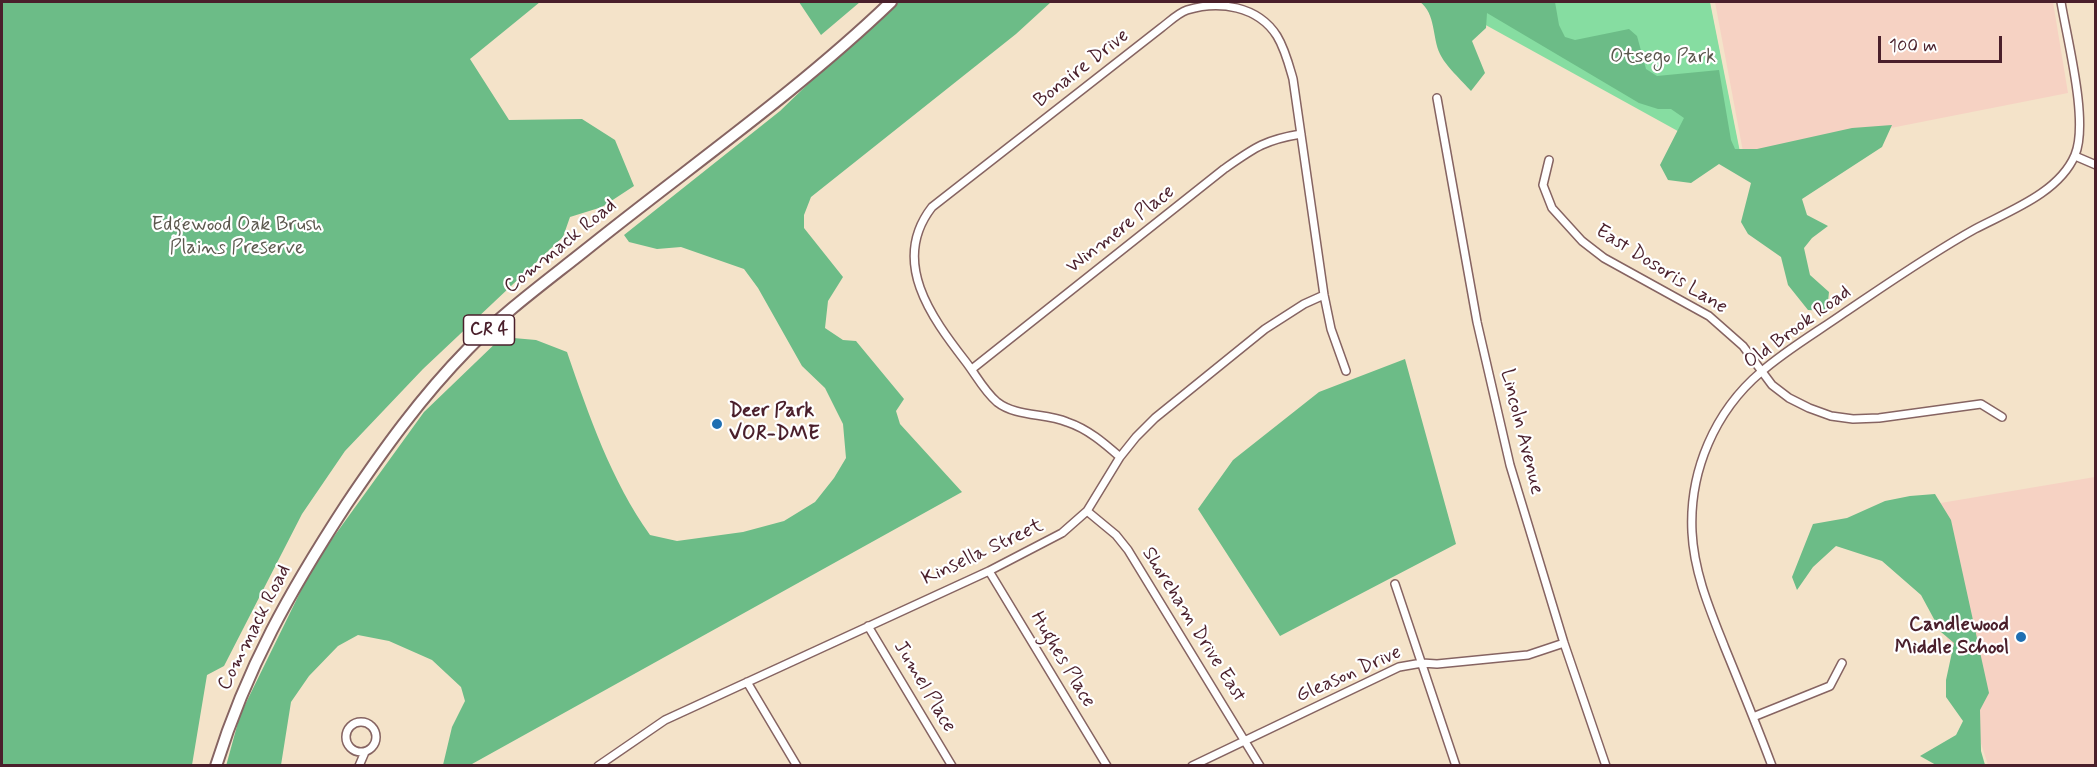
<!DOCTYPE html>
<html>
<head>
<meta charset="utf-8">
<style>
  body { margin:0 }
  #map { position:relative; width:2097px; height:767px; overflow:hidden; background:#f4e3c9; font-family:Mynerve,sans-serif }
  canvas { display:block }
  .frame { position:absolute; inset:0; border:3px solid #4a1f2b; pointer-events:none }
  .scale { position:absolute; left:1878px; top:36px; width:124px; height:27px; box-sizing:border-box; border:3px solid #4a1f2b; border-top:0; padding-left:8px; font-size:18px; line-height:21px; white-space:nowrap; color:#4a1f2b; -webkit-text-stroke:4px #fff; paint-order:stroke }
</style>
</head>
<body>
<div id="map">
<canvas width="2097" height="767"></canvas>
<div class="frame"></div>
<div class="scale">100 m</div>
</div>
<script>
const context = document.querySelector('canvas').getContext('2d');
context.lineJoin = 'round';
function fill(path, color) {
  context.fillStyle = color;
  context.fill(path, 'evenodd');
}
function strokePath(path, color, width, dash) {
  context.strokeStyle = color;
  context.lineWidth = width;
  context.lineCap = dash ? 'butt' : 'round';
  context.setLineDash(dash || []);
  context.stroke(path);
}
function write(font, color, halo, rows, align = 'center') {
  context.font = font + ' Mynerve,sans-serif';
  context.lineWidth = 4.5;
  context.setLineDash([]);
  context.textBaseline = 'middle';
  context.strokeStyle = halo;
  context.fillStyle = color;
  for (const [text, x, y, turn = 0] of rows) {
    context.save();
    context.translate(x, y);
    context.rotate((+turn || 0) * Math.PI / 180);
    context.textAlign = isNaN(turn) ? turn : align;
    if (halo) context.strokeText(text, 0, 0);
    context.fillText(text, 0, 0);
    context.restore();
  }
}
const built = new Path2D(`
  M1715,2H2053L2068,93L1744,157Z
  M2095,477V765H1988L1905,509Z`);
const green = new Path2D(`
  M1444,2H1710L1743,167Z`);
const forest = new Path2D(`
  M2,2H540L470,59L509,120L582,119L615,140L634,186L602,207L570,217L563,237L423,369L345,451L302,514L224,666L207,675L192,765H2Z
  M799,2H860L821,35Z
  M893,2H1051L1016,34L811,197L804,215V228L843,277L828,301L825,328L843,340L856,341L904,399L896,411L900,424L962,492L472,764L443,765L452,727L465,701L461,687L432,660L389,641L358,635L338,646L309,676L291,702L281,765L226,766L240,715L314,564L424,412L502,337L536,340L567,352C589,416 611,480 650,535L677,541L743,532L784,521L815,502L834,478L846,458L843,424L825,388L802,366L758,288L744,269L681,247L657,249L629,242L624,235L780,111Z
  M1420,2H1555L1559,25L1565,37L1575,40L1629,29L1637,36L1646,69L1657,76L1719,70L1731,140L1735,149H1757L1852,128L1892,125L1882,147L1802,199L1807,215L1828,226L1812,238L1804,248L1810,275L1829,292L1827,311L1808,310L1788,285L1781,257L1748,234L1741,222L1751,183L1719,164L1691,183L1668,180L1660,165L1684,118L1671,109H1658L1639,103L1487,13L1486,28L1472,41L1485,73L1471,91C1462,81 1445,65 1440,54C1432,37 1436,14 1420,2Z
  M1405,359L1456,544L1280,636L1198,509L1233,460L1319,392Z
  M1935,494L1951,520L1989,693L1980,710L1981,751L1985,765H1936L1920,756L1956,735L1963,721L1946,697V680L1954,643L1941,632L1921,595L1882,561L1836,546L1813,567L1797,590L1792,577L1813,524L1847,518L1885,501L1910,496Z`);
const minor = new Path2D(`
  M1437,98L1477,322L1510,465L1564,643L1606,766
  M2075,156L2096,165
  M1549,160L1543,185L1552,208L1582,241L1604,258L1709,316L1743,346L1772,385L1789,398L1809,408L1831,416L1853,419L1879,418L1981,404L2002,417
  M972,369L1224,169C1254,148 1264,140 1301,134
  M1120,457C1104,443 1088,429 1067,422C1045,413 1016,417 997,402C984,391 976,375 966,362C931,317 890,261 932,207L1161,28C1169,22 1178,13 1187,10C1219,0 1258,6 1277,36C1285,49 1289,65 1293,79L1324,295L1331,329L1346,371
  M1087,511L1116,535L1128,550L1260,766
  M989,571L1107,766
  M1395,584L1456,766
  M868,626L952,766
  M747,682L797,766
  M1753,717L1830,686L1842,663
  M346 737a15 15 0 1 1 30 0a15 15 0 1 1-30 0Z
  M359,766L365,752
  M598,766L665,720L989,571L1062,533L1087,511L1120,457L1136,437L1155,418L1265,329L1304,304L1324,295
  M1192,766L1399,667L1422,663L1437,664L1528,655L1564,643
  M1772,766C1757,726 1741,687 1725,648C1710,610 1694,573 1692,532C1689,471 1715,411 1761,372C1786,350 1817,332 1844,313C1887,284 1930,254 1975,229C2009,211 2059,193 2075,155C2089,122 2067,39 2061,2`);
const primary = new Path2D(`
  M216,766C247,667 290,591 346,505C383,450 421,397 468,349C503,313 544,283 583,252C686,169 796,93 891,2`);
const markers = [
  [717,424,6,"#1f6fb2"],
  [2021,637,6,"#1f6fb2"]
];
const shields = [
  [489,330,51]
];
const shieldNames = [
  ["CR 4",489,330]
];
const parkNames = [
  ["Otsego Park",1663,58],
  ["Edgewood Oak Brush",237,226],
  ["Plains Preserve",237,249]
];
const streetNames = [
  ["Bonaire Drive",1082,69,-38],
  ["Winmere Place",1121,230,-38],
  ["Commack Road",561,247,-39],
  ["East Dosoris Lane",1661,270,32],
  ["Old Brook Road",1798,328,-36],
  ["Lincoln Avenue",1521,432,76],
  ["Kinsella Street",983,553,-25],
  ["Shoreham Drive East",1193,625,58],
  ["Commack Road",255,628,-63],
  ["Hughes Place",1062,660,59],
  ["Gleason Drive",1349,675,-24],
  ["Jumel Place",924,687,59]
];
const poiNames = [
  ["Deer Park",729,412],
  ["VOR-DME",729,435],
  ["Candlewood",2009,626,"right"],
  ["Middle School",2009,649,"right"]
];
fill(built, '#f6d2c3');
fill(green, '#86dda1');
fill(forest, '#6cbc87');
strokePath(minor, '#866462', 10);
strokePath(primary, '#866462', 14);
strokePath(minor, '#fff', 7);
strokePath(primary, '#fff', 10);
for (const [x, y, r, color] of markers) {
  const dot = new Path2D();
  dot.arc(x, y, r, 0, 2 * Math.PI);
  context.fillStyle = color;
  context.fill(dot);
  strokePath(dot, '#fff', 2);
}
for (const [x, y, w] of shields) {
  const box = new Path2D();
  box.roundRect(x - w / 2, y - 15, w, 30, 4.5);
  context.fillStyle = '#fff';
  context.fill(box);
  strokePath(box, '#4a1f2b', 1.5);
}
write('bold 18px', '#4a1f2b', null, shieldNames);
write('20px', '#5c584e', '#fff', parkNames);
write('20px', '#4a1f2b', '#fff', streetNames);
write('bold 20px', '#4a1f2b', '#fff', poiNames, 'left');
</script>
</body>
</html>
